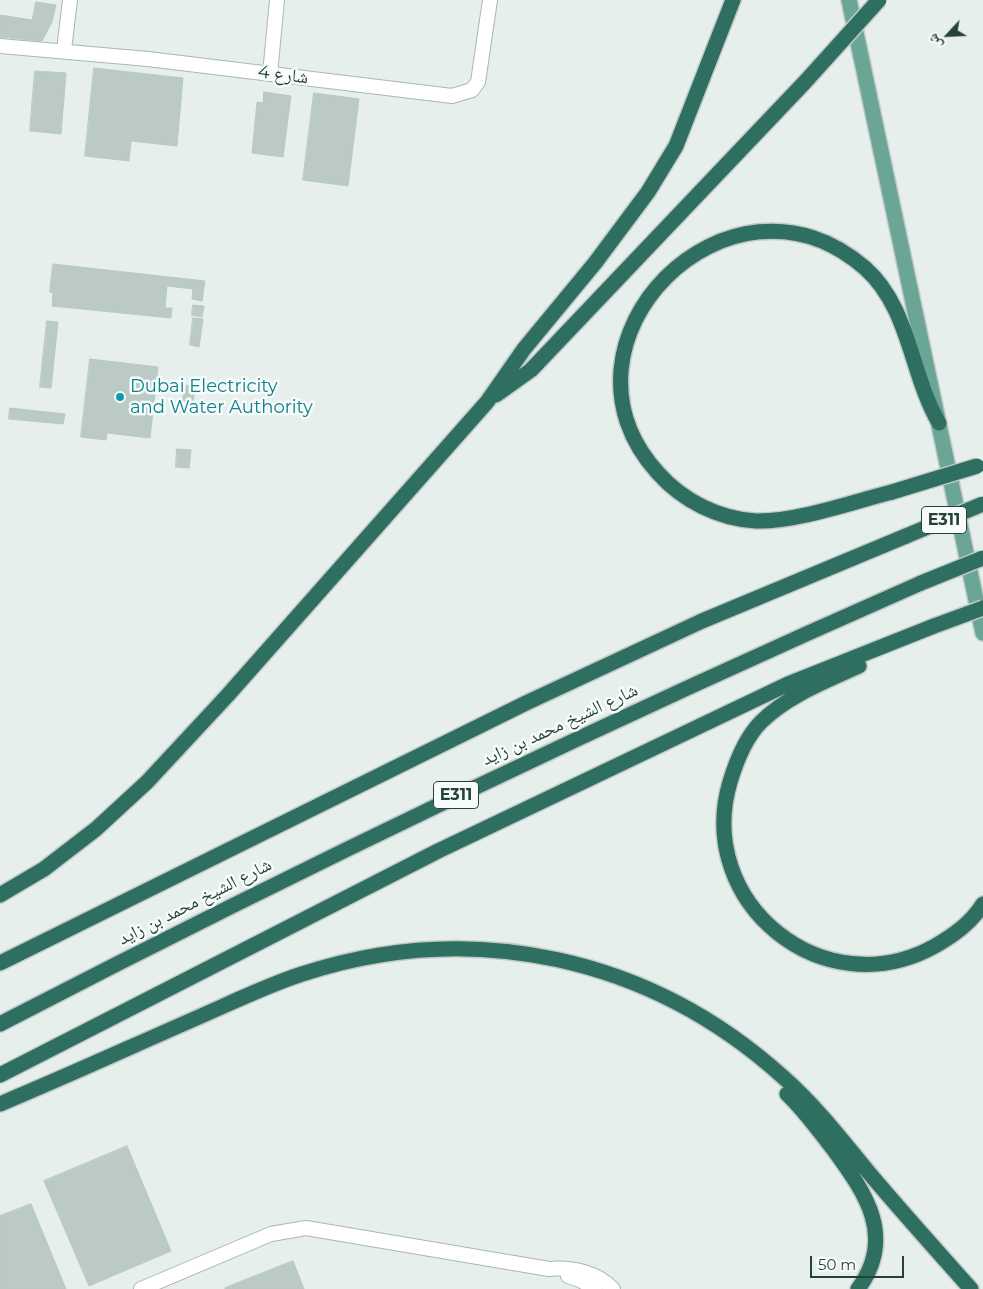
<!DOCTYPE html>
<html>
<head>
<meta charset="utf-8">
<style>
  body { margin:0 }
  #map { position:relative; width:983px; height:1289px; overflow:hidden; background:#e6efeb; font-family:Montserrat,"Noto Naskh Arabic",sans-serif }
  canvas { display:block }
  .north { position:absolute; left:923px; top:10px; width:50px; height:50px; -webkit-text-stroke:4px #f7fbf9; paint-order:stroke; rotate:245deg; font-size:14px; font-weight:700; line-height:20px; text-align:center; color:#24423a }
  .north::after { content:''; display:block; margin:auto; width:18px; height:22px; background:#24423a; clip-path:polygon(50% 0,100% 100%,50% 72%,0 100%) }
  .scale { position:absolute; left:810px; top:1256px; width:94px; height:22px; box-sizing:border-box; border:2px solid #24423a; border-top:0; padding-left:6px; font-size:15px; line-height:18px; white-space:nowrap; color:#24423a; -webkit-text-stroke:4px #f7fbf9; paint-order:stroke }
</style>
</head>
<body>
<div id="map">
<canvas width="983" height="1289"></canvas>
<div class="north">ش</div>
<div class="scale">50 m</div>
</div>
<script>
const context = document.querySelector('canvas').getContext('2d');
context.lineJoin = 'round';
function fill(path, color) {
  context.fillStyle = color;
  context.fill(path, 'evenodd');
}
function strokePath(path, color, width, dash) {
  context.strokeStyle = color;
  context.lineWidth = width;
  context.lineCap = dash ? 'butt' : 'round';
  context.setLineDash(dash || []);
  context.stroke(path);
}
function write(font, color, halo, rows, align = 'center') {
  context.font = font + ' Montserrat,"Noto Naskh Arabic",sans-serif';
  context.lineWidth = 5;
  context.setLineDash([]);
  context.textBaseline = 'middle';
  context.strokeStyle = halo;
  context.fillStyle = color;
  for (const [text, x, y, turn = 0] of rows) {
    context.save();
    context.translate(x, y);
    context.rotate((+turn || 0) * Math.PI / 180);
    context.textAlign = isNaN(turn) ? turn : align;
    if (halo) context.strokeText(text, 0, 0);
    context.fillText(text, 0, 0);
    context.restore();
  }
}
const building = new Path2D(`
  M36,2L56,5L52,22L42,41L0,37V15L32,20Z
  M94,68L183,78L177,146L131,141L129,161L85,156Z
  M35,71L66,73L61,134L30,131Z
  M264,92L291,96L283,157L252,153L257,102L263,103Z
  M314,93L359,99L348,186L303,180Z
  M53,264L205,281L202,301L192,299L193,289L167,286L165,308H172L171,318L52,306L53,293L50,292Z
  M193,305L204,306L202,317L192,315Z
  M193,318L203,319L199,347L190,345Z
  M47,321L58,322L51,388L40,387Z
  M90,359L158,367L150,438L107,433L106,440L81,437Z
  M185,385L195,387L192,414L181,413Z
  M10,408L65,414L63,424L9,419Z
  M177,449L191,450L189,468L176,467Z
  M127,1146L171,1251L89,1286L44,1181Z
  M31,1204L66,1289H0V1216Z
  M293,1261L304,1289H225V1288Z`);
const minor = new Path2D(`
  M0,46L148,59L452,96L472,90L478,82L490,0
  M64,50L70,0
  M270,74L277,0
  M568,1276L580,1280L595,1289
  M141,1289L271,1234L306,1228L549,1269C572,1267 597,1272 613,1289`);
const primary = new Path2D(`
  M849,0L983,633`);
const motorway = new Path2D(`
  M496,395L531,370L805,82
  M892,492C852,502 797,522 756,521C719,519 683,501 658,473C539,342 730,150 865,268C910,308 910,373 939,423
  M859,666C826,681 787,696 761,722C746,737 736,762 730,782C694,903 824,1008 935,946C954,935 971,923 983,904
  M0,895L44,869L96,829L147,782L227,696L487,402L524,349L595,263L648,192L676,146L733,0
  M0,963L526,703L702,621L906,536
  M0,1024C303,867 609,720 921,583
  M0,1075L438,851L788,684L934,626
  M787,1094C805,1111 819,1131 834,1150C866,1194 896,1237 858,1289
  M0,1104C65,1077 128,1048 192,1020C229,1004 265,986 302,974C473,918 650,957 783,1077C816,1106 842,1140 870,1174C903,1213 937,1251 971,1289`);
const motorwayBridge = new Path2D(`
  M805,82L879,0
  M892,492L977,466
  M906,536L983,504
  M921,583L983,558
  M934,626L983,608`);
const markers = [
  [120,397,5,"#0f9aa8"]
];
const shields = [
  [944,520,45],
  [456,795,45]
];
const shieldNames = [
  ["E311",944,520],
  ["E311",456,795]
];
const streetNames = [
  ["شارع 4",283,75,7],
  ["شارع الشيخ محمد بن زايد",560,725,-25],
  ["شارع الشيخ محمد بن زايد",195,902,-27]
];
const cultureNames = [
  ["Dubai Electricity",130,387],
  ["and Water Authority",130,408]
];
fill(building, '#bbcac4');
strokePath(building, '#b8c9c2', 1);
strokePath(minor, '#a8b8b2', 16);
strokePath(primary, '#c2cac8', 18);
strokePath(motorway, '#c2cac8', 18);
strokePath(minor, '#fff', 14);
strokePath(primary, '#6aa596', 15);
strokePath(motorway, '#2f6f62', 15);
strokePath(motorwayBridge, '#c2cac8', 18, []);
strokePath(motorwayBridge, '#2f6f62', 15);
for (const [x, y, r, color] of markers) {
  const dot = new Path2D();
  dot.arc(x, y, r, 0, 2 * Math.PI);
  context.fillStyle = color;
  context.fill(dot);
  strokePath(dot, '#f7fbf9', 2);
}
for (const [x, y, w] of shields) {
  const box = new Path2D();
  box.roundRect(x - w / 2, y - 13.5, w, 27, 4);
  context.fillStyle = '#f7fbf9';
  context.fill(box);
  strokePath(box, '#24423a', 1);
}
write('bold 16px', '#24423a', null, shieldNames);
write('18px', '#24423a', '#f7fbf9', streetNames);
write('18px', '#0d838f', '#f7fbf9', cultureNames, 'left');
</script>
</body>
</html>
